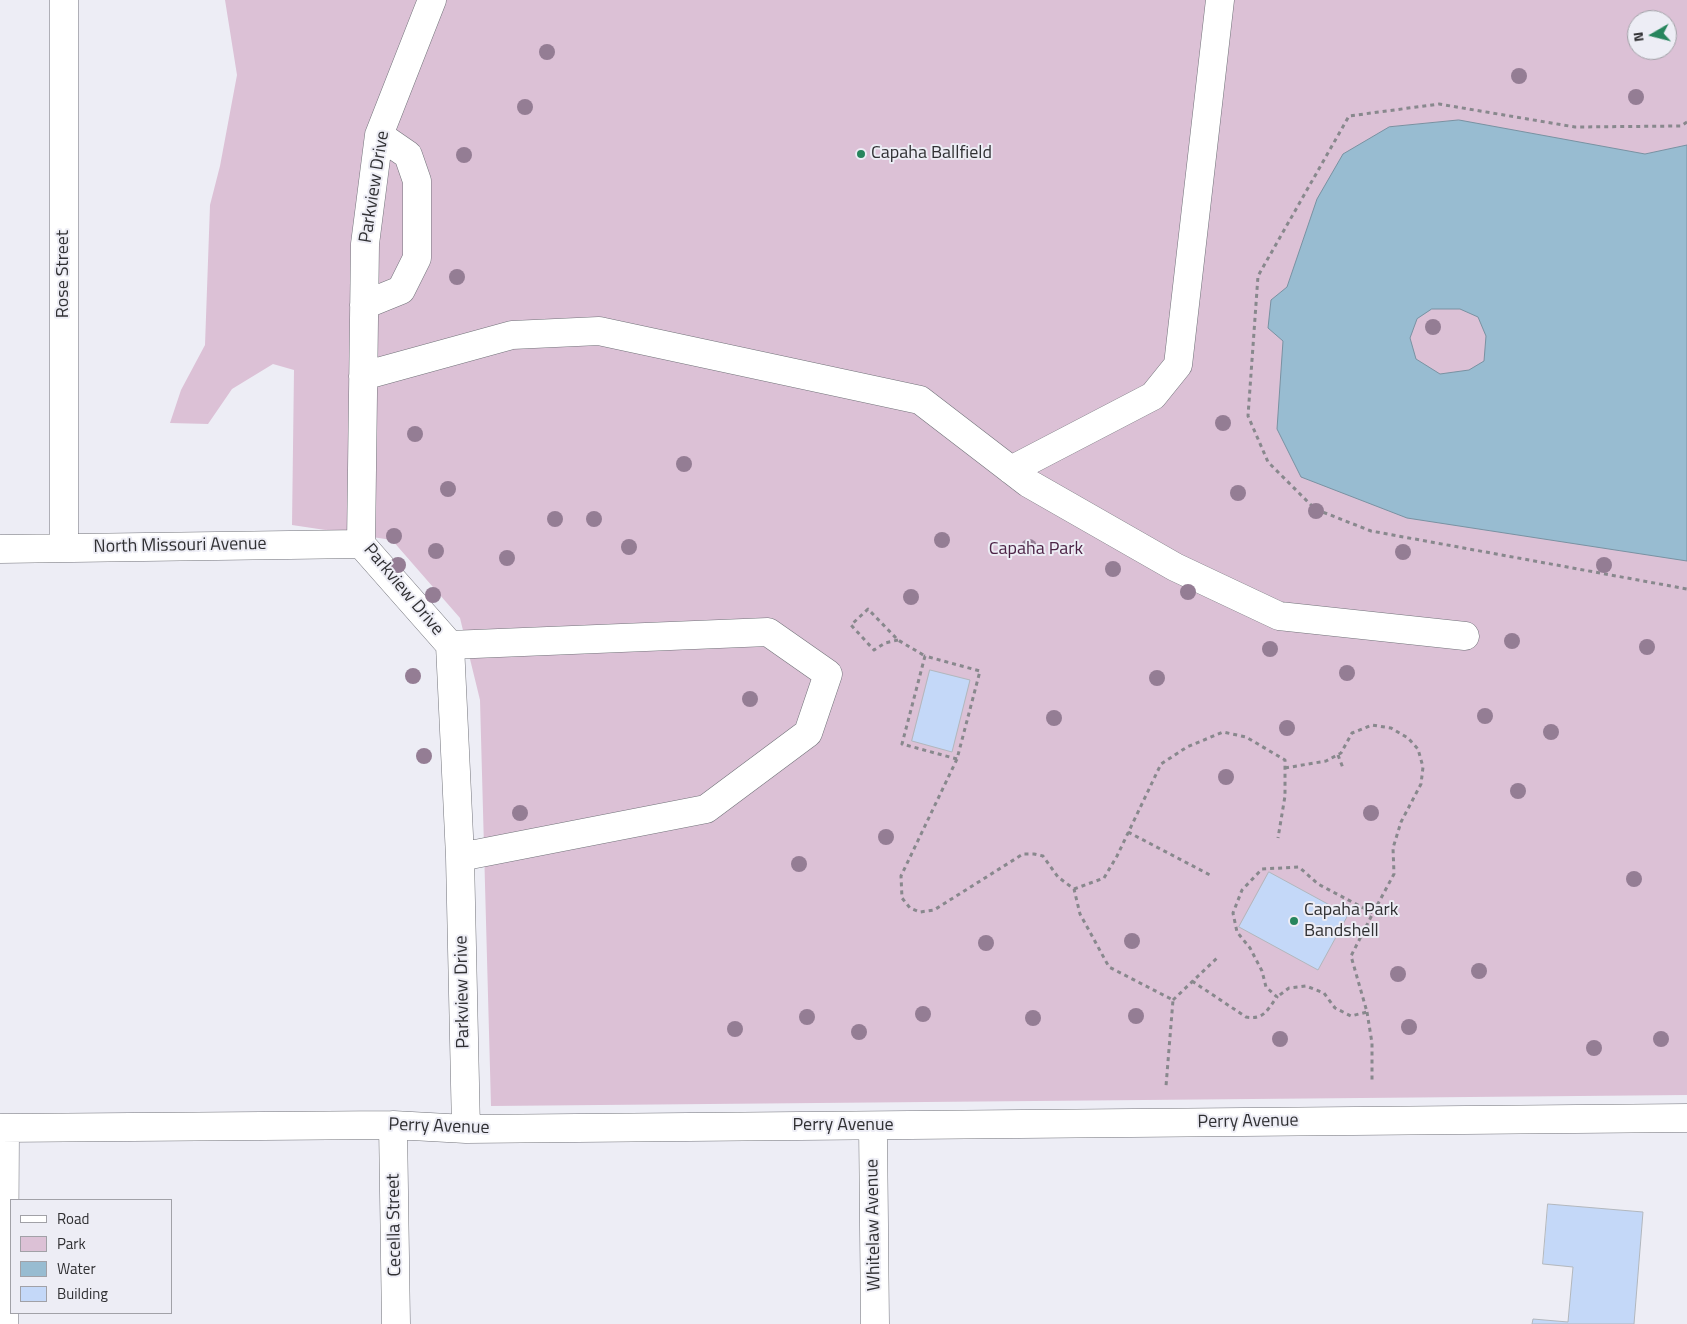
<!DOCTYPE html>
<html>
<head>
<meta charset="utf-8">
<style>
  body { margin:0 }
  #map { position:relative; width:1687px; height:1324px; overflow:hidden; background:#ededf5; font-family:"Titillium Web",sans-serif }
  canvas { display:block }
  .legend { position:absolute; left:10px; top:1199px; width:162px; height:115px; box-sizing:border-box; background:#ededf5; border:1px solid #a1a1a7; margin:0; padding:6px 9px; list-style:none; font-size:15px; color:#303033 }
  .legend li { display:flex; align-items:center; gap:10px; height:25px }
  .legend b { width:25px; border:1px solid #a1a1a7 }
  .north { position:absolute; left:1627px; top:10px; width:50px; height:50px; box-sizing:border-box; background:#ededf5; border:1px solid #a1a1a7; border-radius:50%; rotate:262deg; font-size:14px; font-weight:700; line-height:20px; text-align:center; color:#303033 }
  .north::after { content:''; display:block; margin:auto; width:18px; height:22px; background:#27855d; clip-path:polygon(50% 0,100% 100%,50% 72%,0 100%) }
</style>
</head>
<body>
<div id="map">
<canvas width="1687" height="1324"></canvas>
<ul class="legend">
<li><b style="height:6px;background:#fff"></b>Road</li>
<li><b style="height:14px;background:#dcc1d6"></b>Park</li>
<li><b style="height:14px;background:#98bcd1"></b>Water</li>
<li><b style="height:14px;background:#c4d8f8"></b>Building</li>
</ul>
<div class="north">N</div>
</div>
<script>
const context = document.querySelector('canvas').getContext('2d');
context.lineJoin = 'round';
function fill(path, color) {
  context.fillStyle = color;
  context.fill(path, 'evenodd');
}
function strokePath(path, color, width, dash) {
  context.strokeStyle = color;
  context.lineWidth = width;
  context.lineCap = dash ? 'butt' : 'round';
  context.setLineDash(dash || []);
  context.stroke(path);
}
function write(font, color, halo, rows, align = 'center') {
  context.font = font + ' "Titillium Web",sans-serif';
  context.lineWidth = 4;
  context.setLineDash([]);
  context.textBaseline = 'middle';
  context.strokeStyle = halo;
  context.fillStyle = color;
  for (const [text, x, y, turn = 0] of rows) {
    context.save();
    context.translate(x, y);
    context.rotate((+turn || 0) * Math.PI / 180);
    context.textAlign = isNaN(turn) ? turn : align;
    if (halo) context.strokeText(text, 0, 0);
    context.fillText(text, 0, 0);
    context.restore();
  }
}
const green = new Path2D(`
  M225,0H1687V1095L491,1106L480,700L460,618L392,540L292,525L294,370L273,364L232,389L208,424L170,423L181,390L205,345L210,205L220,166L237,75ZM1637,20H1667V50H1637Z`);
const water = new Path2D(`
  M1459,120L1645,154L1687,145V561L1407,518L1301,477L1277,429L1283,341L1268,328L1271,300L1287,287L1317,199L1343,154L1389,127ZM1432,309H1460L1478,317L1486,336L1484,361L1469,370L1440,374L1416,359L1410,338L1417,319Z`);
const building = new Path2D(`
  M930,670L970,680L952,752L912,741Z
  M1269,872L1348,915L1318,970L1239,927Z
  M1548,1204L1643,1212L1634,1324H1532L1533,1319L1568,1322L1573,1267L1543,1264Z`);
const path = new Path2D(`
  M1687,122L1681,126L1575,127L1439,104L1349,116L1258,276L1248,416L1268,462L1315,509L1371,531L1687,589
  M898,640L885,643L874,650L851,625L868,609L898,640L925,656
  M1338,755L1343,768
  M957,759L902,744L925,656L980,671L957,759L901,876L902,898L910,908L920,912L934,910L1023,854H1034L1043,856L1058,877L1074,889L1080,914L1109,967L1173,1000L1166,1086
  M1285,768L1326,761L1341,753L1352,733L1372,725L1391,728L1408,738L1418,749L1423,767L1421,784L1401,822L1393,848L1394,874L1373,913
  M1128,832L1210,875
  M1074,889L1104,878L1117,856L1161,764L1187,747L1223,732L1246,737L1285,760V796L1278,838
  M1192,981L1246,1017C1264,1020 1267,1010 1277,997L1266,987L1262,971L1250,948L1237,932L1233,913L1242,890L1262,869L1299,867L1318,884L1373,913L1351,956L1367,1012L1351,1016L1335,1008L1324,993L1306,986L1289,988L1277,997
  M1173,1000L1217,958
  M1367,1012L1372,1043V1083`);
const minor = new Path2D(`
  M432,0L379,135L365,244L361,544L450,645L460,857L466,1129
  M364,305L401,290L417,258V181L408,155L379,135
  M363,376L512,335L599,331L920,400L1028,483L1175,567L1279,616L1465,636
  M1011,470L1153,396L1178,365L1220,0
  M64,548V0
  M0,549L361,544
  M450,645L768,632L828,674L808,733L706,809L460,857
  M393,1125L396,1324
  M873,1126L875,1324
  M0,1128L393,1125L466,1129L1687,1118
  M4,1324L5,1128`);
const trees = [
  [547,52],
  [1519,76],
  [1636,97],
  [525,107],
  [464,155],
  [457,277],
  [1433,327],
  [1223,423],
  [415,434],
  [684,464],
  [448,489],
  [1238,493],
  [1316,511],
  [555,519],
  [594,519],
  [394,536],
  [942,540],
  [629,547],
  [1029,547],
  [436,551],
  [1403,552],
  [507,558],
  [398,565],
  [1604,565],
  [1113,569],
  [1188,592],
  [433,595],
  [911,597],
  [1512,641],
  [1647,647],
  [1270,649],
  [1347,673],
  [413,676],
  [1157,678],
  [750,699],
  [1485,716],
  [1054,718],
  [1287,728],
  [1551,732],
  [424,756],
  [1226,777],
  [1518,791],
  [520,813],
  [1371,813],
  [886,837],
  [799,864],
  [1634,879],
  [1132,941],
  [986,943],
  [1479,971],
  [1398,974],
  [923,1014],
  [1136,1016],
  [807,1017],
  [1033,1018],
  [1409,1027],
  [735,1029],
  [859,1032],
  [1280,1039],
  [1661,1039],
  [1594,1048]
];
const markers = [
  [861,154,5,"#27855d"],
  [1294,921,5,"#27855d"]
];
const poiNames = [
  ["Capaha Ballfield",871,154],
  ["Capaha Park",1304,911],
  ["Bandshell",1304,932]
];
const streetNames = [
  ["Parkview Drive",375,187,-81],
  ["Rose Street",64,274,-90],
  ["North Missouri Avenue",180,546,-1],
  ["Parkview Drive",403,590,50],
  ["Parkview Drive",463,992,-91],
  ["Perry Avenue",1248,1122,-1],
  ["Perry Avenue",843,1126],
  ["Perry Avenue",439,1127,2],
  ["Cecella Street",395,1225,-91],
  ["Whitelaw Avenue",874,1225,-91]
];
const parkNames = [
  ["Capaha Park",1036,550]
];
fill(green, '#dcc1d6');
fill(water, '#98bcd1');
strokePath(water, '#7992a2', 1);
fill(building, '#c4d8f8');
strokePath(building, '#b2b7bd', 1);
strokePath(minor, '#72737a', 29);
strokePath(path, '#88888d', 3, [4, 4]);
strokePath(minor, '#fff', 28);
context.fillStyle = '#947d94';
for (const [x, y] of trees) {
  context.beginPath();
  context.arc(x, y, 8, 0, 2 * Math.PI);
  context.fill();
}
for (const [x, y, r, color] of markers) {
  const dot = new Path2D();
  dot.arc(x, y, r, 0, 2 * Math.PI);
  context.fillStyle = color;
  context.fill(dot);
  strokePath(dot, '#ededf5', 2);
}
write('18px', '#303033', '#ededf5', poiNames, 'left');
write('18px', '#303033', '#ededf5', streetNames);
write('18px', '#4b2245', '#ededf5', parkNames);
</script>
</body>
</html>
